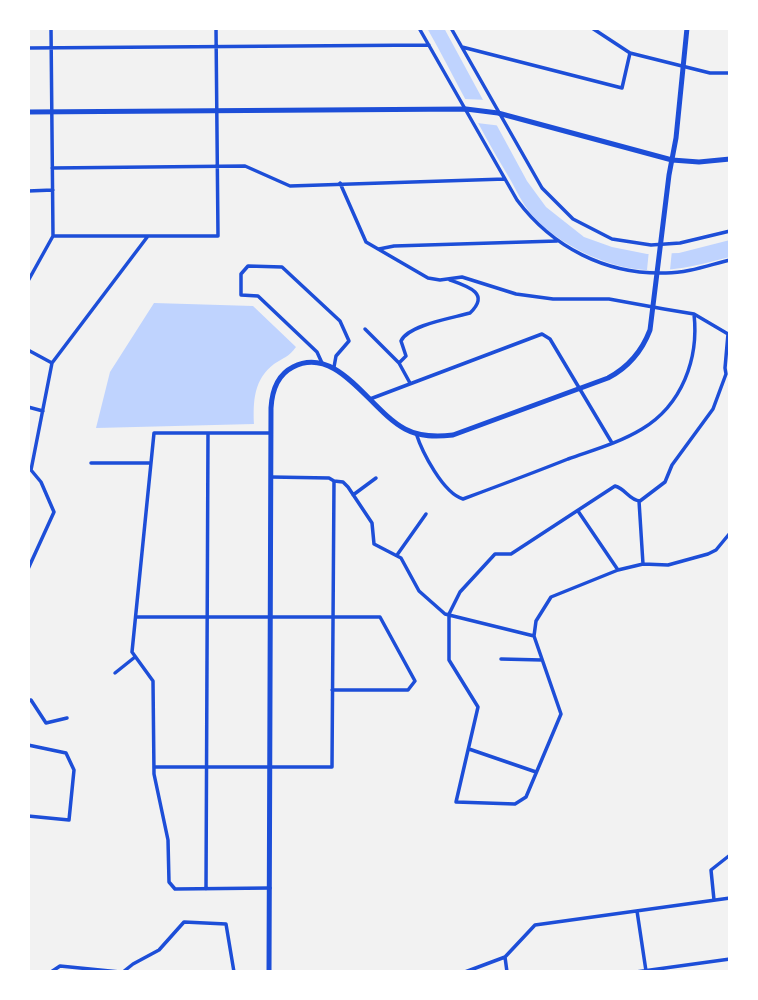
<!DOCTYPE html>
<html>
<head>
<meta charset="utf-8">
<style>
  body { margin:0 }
  #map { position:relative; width:758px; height:1000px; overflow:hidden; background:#f2f2f2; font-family:Lora,serif }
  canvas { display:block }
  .frame { position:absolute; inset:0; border:30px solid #fff; pointer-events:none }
</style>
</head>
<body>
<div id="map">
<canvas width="758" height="1000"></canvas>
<div class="frame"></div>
</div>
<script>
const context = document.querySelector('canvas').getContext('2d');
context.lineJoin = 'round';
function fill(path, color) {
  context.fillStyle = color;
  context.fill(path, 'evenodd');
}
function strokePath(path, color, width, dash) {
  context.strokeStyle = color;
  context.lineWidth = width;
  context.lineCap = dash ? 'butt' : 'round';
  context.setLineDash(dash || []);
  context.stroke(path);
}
const water = new Path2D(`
  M427,28H444L527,181L546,207L584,237L612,247L647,254L679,253L730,240V257C702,264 675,272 645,270C607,268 557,244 532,215C522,204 515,187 507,174C478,126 454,76 427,28Z
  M154,303L253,306L296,347C289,357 283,358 274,364C254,379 253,401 254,424L96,428L110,372Z`);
const pier = new Path2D(`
  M464,99L488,100L502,126L477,123Z
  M649,250H672L670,270H647Z`);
const minor = new Path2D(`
  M419,28L517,200C552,247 606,275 666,273C688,273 709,265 730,260
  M451,28L542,188L573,219L612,239L651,245L680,243L730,231
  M592,28L630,53L710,73H730
  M462,47L622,88L630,53
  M28,48L429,45
  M52,168L245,166L290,186L505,179
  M340,183L366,242L428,278L440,280L462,277L516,294L553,299H609L664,309L694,314L728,334L725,368L726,374L713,409L672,465L665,482L640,501C629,500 626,489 615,486L511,554H495L460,592L449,614V660L478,707L456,802L515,804L526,797L561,714L534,636L536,621L551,597L618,570L643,564L668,565L708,554L716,550L730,533
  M28,191L53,190
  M53,236H218L216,28
  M379,249L394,246L557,241
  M28,281L53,236L51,28
  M365,329L399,363L410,383
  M28,350L52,363
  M322,363L317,352L258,296L241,295V274L248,266L282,267L340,321L349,341L336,356L334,367
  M399,363L406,356L401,341C408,325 453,318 470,313C491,293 467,286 450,280
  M370,399L542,334L550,339L612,443
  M28,407L43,411
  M416,433C422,452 443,493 463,499C498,486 533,473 568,459C593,450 619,443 642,429C682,405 699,359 694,314
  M91,463H151
  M334,481L343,482L348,487L372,523L374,544L401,558L419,591L445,614L534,636
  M353,495L376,478
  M639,501L643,564
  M578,511L618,570
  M397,555L426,514
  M28,569L54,512L41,482L31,470L52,363L148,236
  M136,617H380L415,681L408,690H332
  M501,659L542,660
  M115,673L135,657
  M28,701L31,700L46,723L67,718
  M28,745L66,753L74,770L69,820L28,816
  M469,749L536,772
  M154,767H332L334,481L329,478L271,477
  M270,888L175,889L169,882L168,840L154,774L153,681L132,652L154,433H271
  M206,889L208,433
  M714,900L711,870L730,855
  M637,911L646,971
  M505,957L507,972
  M51,972L60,966L120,972
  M123,972L133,964L159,950L184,922L226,924L234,972
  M465,972L505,957L535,925L730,898
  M636,972L730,959`);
const tertiary = new Path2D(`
  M28,112L466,109L498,113L672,160L699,162L730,159
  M269,972L271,408C272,391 277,375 293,367C338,344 370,411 405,429C420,437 436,437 453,435L608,378C629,367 642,351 650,330L669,175L676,138L687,28`);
fill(water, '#bfd3fe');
fill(pier, '#f2f2f2');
strokePath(minor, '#1d4ed8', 3.5);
strokePath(tertiary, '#1d4ed8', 5);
</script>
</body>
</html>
